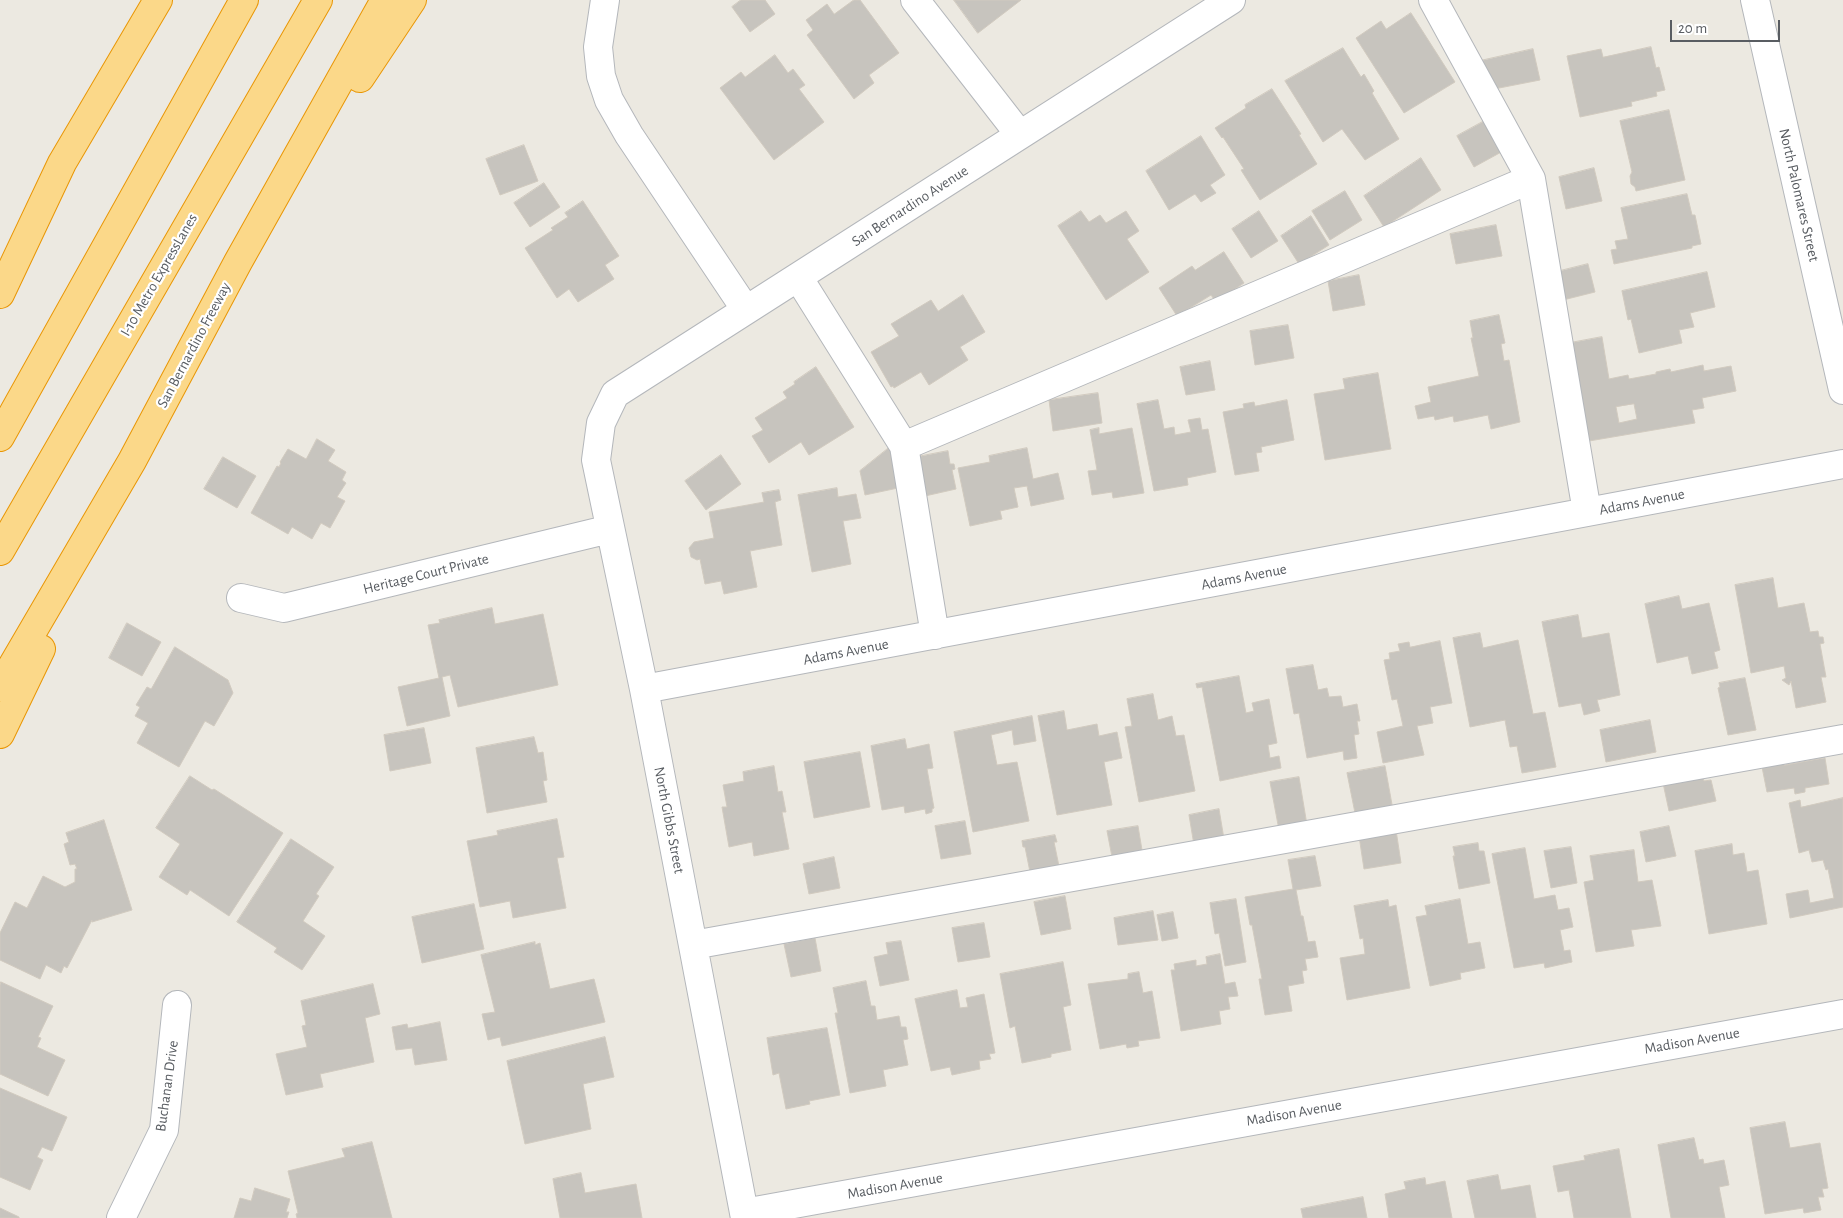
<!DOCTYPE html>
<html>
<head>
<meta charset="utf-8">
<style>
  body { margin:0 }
  #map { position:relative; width:1843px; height:1218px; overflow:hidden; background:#ece9e1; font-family:"Alegreya Sans",sans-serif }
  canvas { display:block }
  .scale { position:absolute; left:1670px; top:20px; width:110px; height:22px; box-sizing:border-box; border:2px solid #595d62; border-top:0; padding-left:6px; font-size:15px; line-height:18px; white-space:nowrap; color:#595d62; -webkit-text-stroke:4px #fff; paint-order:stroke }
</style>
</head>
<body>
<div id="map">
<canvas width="1843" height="1218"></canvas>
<div class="scale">20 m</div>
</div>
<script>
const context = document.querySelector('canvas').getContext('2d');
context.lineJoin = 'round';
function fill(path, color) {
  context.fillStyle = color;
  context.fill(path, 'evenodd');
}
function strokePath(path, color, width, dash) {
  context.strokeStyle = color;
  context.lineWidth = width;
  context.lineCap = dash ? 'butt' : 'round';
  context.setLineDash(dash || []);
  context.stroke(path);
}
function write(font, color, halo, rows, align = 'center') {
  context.font = font + ' "Alegreya Sans",sans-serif';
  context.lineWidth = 4.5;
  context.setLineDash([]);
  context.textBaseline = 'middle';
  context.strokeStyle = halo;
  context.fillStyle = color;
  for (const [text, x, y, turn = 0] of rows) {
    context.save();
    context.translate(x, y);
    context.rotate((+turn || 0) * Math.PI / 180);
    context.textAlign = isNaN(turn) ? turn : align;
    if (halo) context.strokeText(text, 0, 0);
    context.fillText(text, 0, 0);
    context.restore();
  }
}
const building = new Path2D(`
  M741,0H765L775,14L750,32L732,7Z
  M854,0H860L899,53L869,75L874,83L854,99L807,35L813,30L806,20L827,4L834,14Z
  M954,0H1021L978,33Z
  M1411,13L1455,82L1404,113L1356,38L1381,21L1386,29Z
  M1651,47L1656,68L1659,67L1665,90L1656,92L1657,96L1631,102L1632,106L1580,117L1567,56L1601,49L1603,57Z
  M1343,48L1361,77L1364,74L1374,91L1372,93L1399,139L1365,160L1342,129L1323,142L1285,81Z
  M1533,49L1540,80L1494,89L1480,61Z
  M775,55L788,73L793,69L805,85L799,89L824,122L774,160L720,88L741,72L745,77Z
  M1272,89L1301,134L1299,135L1317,164L1260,200L1241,170L1244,169L1223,137L1222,138L1215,128L1246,108L1245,105Z
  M1669,110L1685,180L1636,191L1635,187L1631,184L1630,176L1632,172L1620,121Z
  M1488,119L1505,150L1474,167L1457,136Z
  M1201,136L1225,175L1210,185L1216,193L1201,202L1195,194L1169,210L1146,171Z
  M524,145L538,181L500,195L486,159Z
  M1421,158L1441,190L1384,227L1364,196Z
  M1594,168L1602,201L1566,209L1559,177Z
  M544,183L560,207L530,227L514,203Z
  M1345,191L1362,220L1330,240L1312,211Z
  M1687,194L1692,215H1695L1701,244L1692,246V248L1614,264L1611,250L1617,249L1615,241L1628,239L1621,208Z
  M583,201L619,256L605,265L614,279L578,302L569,289L557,298L525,248L553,230L551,228L568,217L565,213Z
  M1081,211L1089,222L1100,215L1106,223L1126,211L1139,231L1127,239L1149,272L1106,300L1058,226Z
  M1259,211L1278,241L1251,258L1232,229Z
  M1311,216L1329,245L1299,264L1281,236Z
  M1496,225L1502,256L1456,264L1450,234Z
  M1224,252L1244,283L1216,302L1211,295L1177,316L1159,288L1192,266L1195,270Z
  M1588,264L1595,292L1563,300L1556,272Z
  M1707,272L1715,307L1690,313L1694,327L1679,330L1682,343L1639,353L1631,319L1628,320L1622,291Z
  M1359,275L1365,305L1333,311L1328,281Z
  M963,295L985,332L960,347L968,360L929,385L921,372L894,388L893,386L891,387L871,352L899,336L891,324L931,300L938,311Z
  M1499,315L1505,343L1501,344L1504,361L1509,360L1520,422L1491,429L1488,415L1454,422L1453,416L1435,420L1434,416L1418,419L1415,406L1431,402L1428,387L1479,376L1471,338H1473L1470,321Z
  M1288,325L1294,358L1255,365L1250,331Z
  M1602,337L1609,379L1628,375L1629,379L1656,374V372L1670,369L1671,372L1703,365L1704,371L1731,366L1736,391L1702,398L1704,408L1692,410L1695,423L1589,441L1570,343ZM1634,404L1637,419L1619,423L1616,407Z
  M1210,361L1215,390L1186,395L1180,367Z
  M816,367L854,427L809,455L801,442L769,463L752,436L763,430L755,418L787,398L783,392L795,384L794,382Z
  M1378,373L1391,449L1325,460L1314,394L1345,389L1343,379Z
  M1098,393L1102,423L1053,431L1049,400Z
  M1158,400L1164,429L1174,427L1175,435L1191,432L1188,420L1200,418L1202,430L1208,429L1216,472L1187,478L1188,485L1154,491L1137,404Z
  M1287,400L1294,440L1261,447L1262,452L1256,453L1259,471L1235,475L1223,412L1244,408L1243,404L1254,402L1255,406Z
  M1099,428V434L1132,428L1144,493L1113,498L1112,492L1092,495L1088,471L1097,470L1090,430Z
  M317,439L335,450L328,461L346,472L342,480L346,483L337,497L345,501L330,528L321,523L312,539L292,527L288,534L251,513L277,466L279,467L281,463L280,462L288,449L306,459Z
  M890,447L898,488L865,495L860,471Z
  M1027,448L1033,479L1058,473L1064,499L1031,506L1027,486L1014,488L1018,507L1000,511L1002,519L970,526L958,468L990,462L989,456Z
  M948,451L950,464H954L955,469L952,470L956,489L925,496L917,457Z
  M721,455L741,484L706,510L685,481Z
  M223,457L256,476L237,508L204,489Z
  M837,488L838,497L856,494L861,518L843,521L851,564L812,572L798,495Z
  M779,490L781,500L775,502L782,545L750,551L757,587L724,594L721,581L705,584L700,559L697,560L691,557L689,548L694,542L714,538L709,512L764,502L762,493Z
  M1773,578L1778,608L1804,603L1810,632L1818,631L1819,637H1823L1824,643L1820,644L1826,677H1821L1826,702L1796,708L1791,681L1789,685L1782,680L1786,678L1784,666L1751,673L1735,585Z
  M1679,596L1682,609L1709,603L1720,650L1714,652L1718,668L1692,674L1688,656L1657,663L1645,604Z
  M492,608L495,624L543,614L558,685L458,707L450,675L442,677L450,716L407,726L398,687L439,678L428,625L440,623L439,620Z
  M1578,615L1582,638L1609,633L1620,695L1597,700L1600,711L1584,715L1581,703L1559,707L1542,622Z
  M127,623L161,642L142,676L109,658Z
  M1480,633L1483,648L1518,640L1533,714L1545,712L1556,767L1522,773L1517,746L1510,747L1505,720L1470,727L1453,638Z
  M1440,641L1452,703L1430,707L1433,723L1417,726L1424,755L1383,763L1377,732L1403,726L1397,699L1392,700L1384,660L1390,659L1389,653L1400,651L1398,644L1409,642L1410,647Z
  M175,647L228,680L233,693L214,726L205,721L179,767L137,743L148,723L135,716L140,707L136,705L147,687L151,689Z
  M1313,665L1318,690L1327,688L1329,697L1341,696L1343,707L1357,704L1360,721H1357L1359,734L1354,735L1357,758L1344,760L1343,751L1307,758L1299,713L1294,714L1286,669Z
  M1239,676L1246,713L1254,711L1252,703L1269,699L1277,743L1268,745L1270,758L1279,756L1281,768L1220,781L1202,687L1197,688L1196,684Z
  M1745,678L1756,730L1728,735L1718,688L1720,687L1719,683Z
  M1153,694L1158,720L1172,716L1176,736L1184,735L1195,791L1139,802L1125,727L1132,726L1127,699Z
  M1064,711L1067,730L1097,724L1099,736L1117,732L1122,758L1104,762L1112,805L1057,815L1038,716Z
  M1032,716L1036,741L1014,745L1012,730L991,735L997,765L1017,762L1029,821L973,832L954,732Z
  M1650,720L1656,752L1606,762L1600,730Z
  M424,728L431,763L390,771L384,735Z
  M534,737L538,753L543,752L547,780L543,781L547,802L487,813L476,748Z
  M905,739L907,749L929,744L933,768L927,769L934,808L932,809V812L926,814L925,809L905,813L904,806L882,810L871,746Z
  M860,752L870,807L814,818L804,762Z
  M1825,758L1829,784L1805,788V792L1795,794L1794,788L1767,792L1761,762L1783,759L1784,765Z
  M774,766L778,792L782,791L786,812H782L789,849L754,856L752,842L729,847L722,807H727L723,785L744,781L743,772Z
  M1385,766L1393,810L1356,818L1347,773Z
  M1702,774L1704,781L1711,780L1716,801L1669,811L1663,783Z
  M190,776L212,790L214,789L283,833L229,916L190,890L187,895L159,877L180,844L156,828Z
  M1299,777L1307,825L1279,830L1270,782Z
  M1843,798V907L1790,918L1786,894L1808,890L1810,903L1834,898L1828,869L1826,870L1823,860L1812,862L1809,850L1799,853L1789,803L1800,800L1801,807Z
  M1219,809L1224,839L1194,845L1189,815Z
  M557,819L564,857L557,858L566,908L513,918L510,901L480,907L467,841L498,835L497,831Z
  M104,820L132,910L92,922V920L67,968L64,966L61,973L46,965L40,979L0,960V933L15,902L27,908L43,876L65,887L75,882V869H77L75,864L70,865L64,844L69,842L66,833Z
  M965,821L971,854L941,859L935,826Z
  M1138,826L1143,856L1113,862L1107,831Z
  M1669,826L1676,856L1646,862L1640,832Z
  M1396,830L1401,863L1364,869L1359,836Z
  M1055,835L1057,842H1054L1060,871L1031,877L1025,847H1023L1022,841Z
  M291,839L334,867L316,894L319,896L303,921L325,936L302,970L274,952L277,948L237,922Z
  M1478,843L1479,851H1484L1490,883L1459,889L1453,856H1455L1453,847Z
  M1732,844L1733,855L1744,853L1747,872L1758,870L1767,924L1709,934L1695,851Z
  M1571,847L1577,883L1551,888L1544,851Z
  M1525,848L1534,899L1555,895L1558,910L1569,908L1573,927L1560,930L1564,951L1570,950L1572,962L1545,968L1544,963L1514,968L1492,854Z
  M1634,850L1638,882L1652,880L1661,926L1631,930L1634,946L1596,952L1584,882L1594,880L1590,856Z
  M1315,856L1321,886L1296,890L1301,916H1303L1308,942L1315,941L1318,957L1305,959L1307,970L1302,971L1304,983L1288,986L1292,1011L1265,1015L1259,979H1262L1252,925H1250L1245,897L1293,889L1288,860Z
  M834,857L840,888L809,894L803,864Z
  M1065,896L1071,929L1041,935L1034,902Z
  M1236,899L1246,962L1225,966L1219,933L1215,934L1210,903Z
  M1460,899L1468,944L1480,942L1485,968L1460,973L1461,979L1430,986L1416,917L1427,915L1425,906Z
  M1388,900L1389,907L1396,905L1410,988L1347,1000L1340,958L1365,954L1363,938L1360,939L1354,906Z
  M474,904L484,949L422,963L412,917Z
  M1153,911L1158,940L1118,945L1114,918Z
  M1173,912L1178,938L1162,941L1157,915Z
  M984,923L990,957L958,962L952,928Z
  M815,938L821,971L791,977L784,944Z
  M901,941L909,980L880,986L874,957L888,954L886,943Z
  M535,942V945L540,943L550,989L594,979L605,1022L502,1046L500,1037L488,1040L482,1014L495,1012L481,955Z
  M1220,954L1225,984L1235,982L1238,996L1228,997L1230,1009L1219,1011L1221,1024L1181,1031L1171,970H1175L1174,964L1196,960V966L1207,964L1206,957Z
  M1063,962L1071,1005L1063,1007L1071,1050L1051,1054V1057L1022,1063L1015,1026L1010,1028L1000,974Z
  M1139,972L1143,993L1152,991L1160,1038L1138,1041L1139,1046L1127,1048L1126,1044L1100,1049L1088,984L1128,979V974Z
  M866,981L871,1006H875L877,1020L899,1016L901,1027H906L908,1039L903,1040L908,1065L883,1070L886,1086L850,1093L835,1013H838L833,988Z
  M1,982L53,1006L38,1037L41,1038L37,1047L65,1060L48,1096L0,1074V985Z
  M373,984L380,1014L365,1018L374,1062L320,1074L323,1087L286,1095L276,1054L307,1047L302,1026L306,1025L301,1001Z
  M957,990L960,1008L968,1007L966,998L984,994L995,1053L989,1054L991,1059L979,1061L980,1069L952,1075L950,1067L931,1071L915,999Z
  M440,1022L447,1060L415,1065L412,1048L396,1050L392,1027L407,1024L408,1028Z
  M827,1028L840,1095L809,1101L810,1104L786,1109L779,1073L773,1075L767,1038Z
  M605,1037L614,1077L583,1084L591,1129L525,1144L507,1061Z
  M0,1088L67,1117L52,1151L42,1147L37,1157L43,1160L30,1190L0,1177Z
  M1785,1122L1790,1148L1820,1143L1828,1188L1822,1189L1824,1197H1818L1821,1210L1804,1213L1803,1208L1765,1214L1750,1128Z
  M1694,1138L1699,1160L1703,1159L1704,1164L1724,1160L1729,1185L1719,1187L1725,1218H1671L1658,1145Z
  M372,1142L392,1218H297L296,1214L298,1213L288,1171L345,1157L342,1149Z
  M1619,1149L1631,1218H1574L1569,1190L1558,1192L1553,1166L1585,1160L1584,1156Z
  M581,1173L585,1193L636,1184L642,1218H560L553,1179Z
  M1498,1175L1501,1190L1530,1185L1536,1218H1475L1467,1181Z
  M1425,1178L1426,1185L1445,1181L1452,1218H1389L1385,1194L1406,1189L1404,1182Z
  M255,1188L290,1199L286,1212H289L287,1218H234L240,1198L251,1201Z
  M1363,1197L1367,1218H1303L1301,1209Z
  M0,1208L19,1217V1218H0Z`);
const minor = new Path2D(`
  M605,0L598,47L601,76L609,100L629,135L746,310
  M915,0L1020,135
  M1433,0L1531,179L1587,512
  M1755,0L1843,390
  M798,277L904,446L935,635
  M904,446L1531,179
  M241,598L284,608L610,529
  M644,689L1843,464
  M693,945L1843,739
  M744,1213L1843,1014
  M121,1218L164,1130L177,1005
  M745,1218L644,689L596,460L601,423L615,394L1231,0`);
const highway = new Path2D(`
  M360,78L412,0
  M0,294L62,163L158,0
  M0,437L244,0
  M0,551L318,0
  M0,687L132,461L238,262L385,0
  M0,734L41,649`);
const streetNames = [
  ["North Palomares Street",1799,195,77],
  ["San Bernardino Avenue",910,206,-33],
  ["I-10 Metro ExpressLanes",159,275,-60],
  ["San Bernardino Freeway",194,345,-62],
  ["Adams Avenue",1642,502,-11],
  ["Heritage Court Private",426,574,-14],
  ["Adams Avenue",1244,577,-11],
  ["Adams Avenue",846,652,-11],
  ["North Gibbs Street",669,820,79],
  ["Madison Avenue",1692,1041,-10],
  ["Buchanan Drive",167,1086,-82],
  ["Madison Avenue",1294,1113,-10],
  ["Madison Avenue",895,1186,-10]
];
fill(building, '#c7c4be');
strokePath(building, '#d1cabf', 1);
strokePath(minor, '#b4b7bb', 30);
strokePath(highway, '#e99604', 30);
strokePath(minor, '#fff', 28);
strokePath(highway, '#fbd889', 28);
write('15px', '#595d62', '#fff', streetNames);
</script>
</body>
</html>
